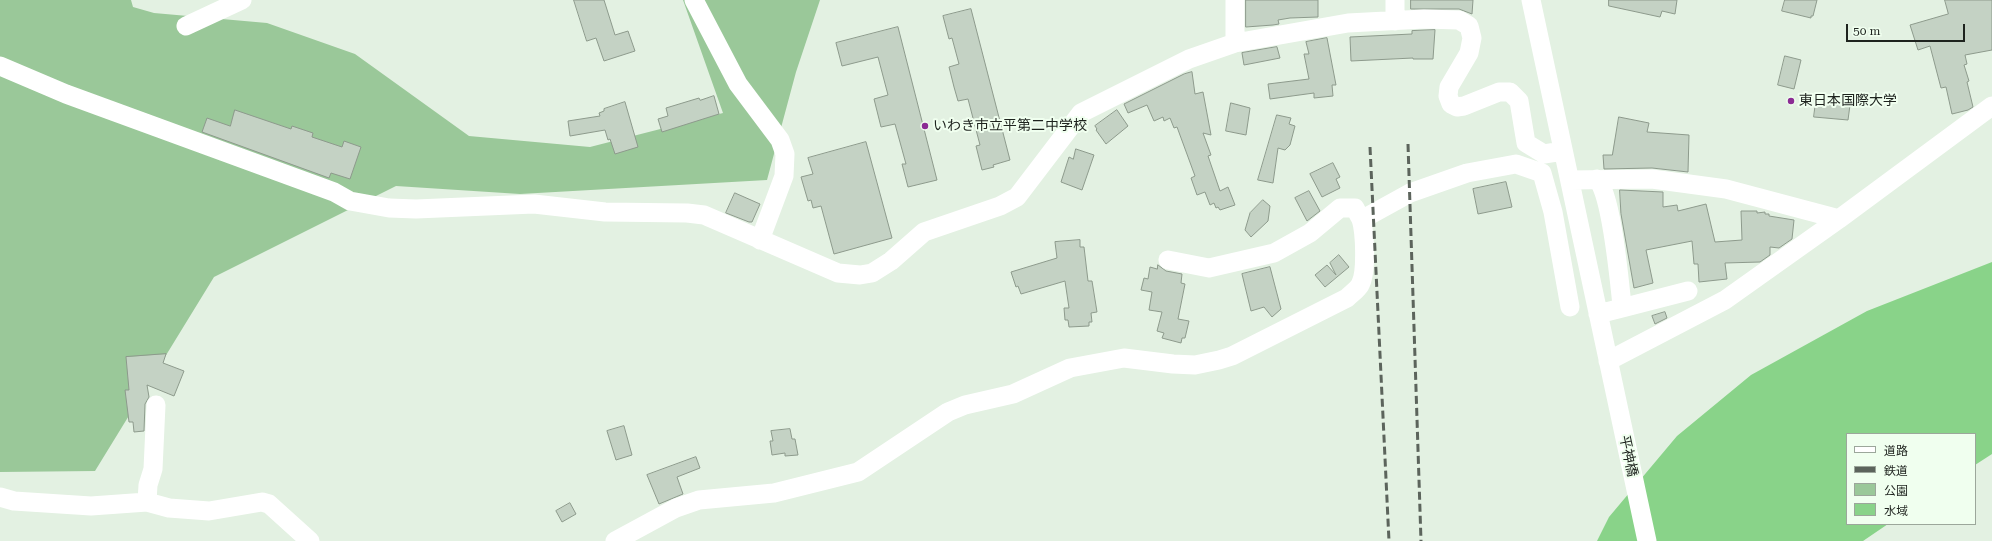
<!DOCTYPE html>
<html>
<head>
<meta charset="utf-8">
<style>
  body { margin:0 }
  #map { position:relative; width:1992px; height:541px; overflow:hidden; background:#e3f1e2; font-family:"Roboto Serif","Noto Sans JP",serif }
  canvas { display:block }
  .legend { position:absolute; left:1846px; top:433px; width:130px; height:92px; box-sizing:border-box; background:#f0ffef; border:1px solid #9ca79b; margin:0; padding:5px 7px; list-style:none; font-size:12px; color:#1e231e }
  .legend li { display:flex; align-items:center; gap:8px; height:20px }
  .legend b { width:20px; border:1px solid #9ca79b }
  .scale { position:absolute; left:1846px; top:24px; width:119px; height:18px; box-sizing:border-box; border:2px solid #1e231e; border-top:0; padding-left:5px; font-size:12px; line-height:14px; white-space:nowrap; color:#1e231e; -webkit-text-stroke:3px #f0ffef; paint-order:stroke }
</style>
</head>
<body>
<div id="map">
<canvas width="1992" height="541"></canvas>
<ul class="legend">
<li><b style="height:5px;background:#fff"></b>道路</li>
<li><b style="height:5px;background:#5c645c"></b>鉄道</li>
<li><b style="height:11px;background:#9ac899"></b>公園</li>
<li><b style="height:11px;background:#89d389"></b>水域</li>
</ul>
<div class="scale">50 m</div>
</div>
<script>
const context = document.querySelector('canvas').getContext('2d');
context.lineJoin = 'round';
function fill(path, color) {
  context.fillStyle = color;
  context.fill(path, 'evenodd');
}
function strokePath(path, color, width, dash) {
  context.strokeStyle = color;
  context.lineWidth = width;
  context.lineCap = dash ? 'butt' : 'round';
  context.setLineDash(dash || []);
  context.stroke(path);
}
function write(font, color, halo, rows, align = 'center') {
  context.font = font + ' "Roboto Serif","Noto Sans JP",serif';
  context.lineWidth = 4;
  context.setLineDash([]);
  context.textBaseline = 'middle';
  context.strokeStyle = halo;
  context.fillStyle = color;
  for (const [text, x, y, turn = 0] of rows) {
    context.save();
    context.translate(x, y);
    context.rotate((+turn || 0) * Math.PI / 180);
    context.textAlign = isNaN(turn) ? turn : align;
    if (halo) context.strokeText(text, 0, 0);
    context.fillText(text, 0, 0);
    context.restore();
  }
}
const green = new Path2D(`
  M0,0H131L133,7L154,13L267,23L355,54L469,136L590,147L723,113L683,0H820L796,72L767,180L520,194L396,186L214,277L95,471L0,472Z`);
const water = new Path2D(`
  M1992,262V454L1975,465V434H1847V524H1888L1863,541H1597L1609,517L1677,436L1751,375L1867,311Z`);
const building = new Path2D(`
  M574,0H604L615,35L628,31L635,51L604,61L596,38L587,41Z
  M1246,0H1318V17L1290,18L1278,20L1279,24L1273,25L1246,27Z
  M1411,0H1473L1472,14L1459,9H1411Z
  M1609,0H1677L1675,14L1662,11L1660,17L1609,6Z
  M1785,0H1817L1813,16H1811V18L1782,11Z
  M1945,0H1992V50L1965,55L1967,64L1964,65L1969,81L1967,82L1973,107L1968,110L1952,114L1946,87L1941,88L1930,46L1918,50L1910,25L1948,14Z
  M971,9L1010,160L993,165L994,167L982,170L976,146L980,145L968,99L958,101L954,87L949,67L959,64L952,38L949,39L943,16Z
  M898,27L937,180L908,187L902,164H906L895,124L881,127L874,99L888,95L878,57L842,66L836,43Z
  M1435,30L1433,59H1413V58L1351,61L1350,37L1412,34V31Z
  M1327,38L1336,85H1332L1333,96L1314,98V93L1270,99L1268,84L1309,79L1304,54H1309L1306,42Z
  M1277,47L1280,58L1244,65L1242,53Z
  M1785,56L1801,60L1794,89L1778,85Z
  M1192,72L1195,94L1203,92L1211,135L1203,133L1211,155L1208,156L1220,191L1228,187L1235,205L1220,210L1218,207L1216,208L1214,203L1210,205L1205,192L1197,195L1191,178L1195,176L1177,127L1174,128L1170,118L1164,121L1163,117L1154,121L1147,105L1128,113L1124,104L1184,74Z
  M714,96L719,114L662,132L658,119L668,116L666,108L699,98L700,100Z
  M1816,101L1850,105L1848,120L1814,117Z
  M625,102L638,147L615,154L610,139L608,140L605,130L570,136L568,121L600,116L599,113L604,111V109Z
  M1231,103L1250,108L1246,135L1226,131Z
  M235,110L291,129L292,126L313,133L312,137L342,147L344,141L361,147L350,179L331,173L329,178L202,132L207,118L230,126Z
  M1117,110L1128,126L1106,144L1096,130L1097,129L1095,126Z
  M1277,115L1291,118L1289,124L1295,126L1290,145L1285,150L1278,148L1273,183L1258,180Z
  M1619,117L1649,123L1647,132L1689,135L1688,172L1652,168L1604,169L1603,155H1612Z
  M866,142L892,238L834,254L821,206L813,208L811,200L808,201L801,177L813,174L808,158Z
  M1076,149L1094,155L1082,190L1061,182L1069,157L1073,159Z
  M1333,163L1340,177L1336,179L1340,188L1322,197L1310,174Z
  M1506,182L1512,207L1478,214L1473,189Z
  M1620,190L1663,192V207L1677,205L1678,211L1706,204L1715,242L1742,240L1741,211H1757V213L1765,212V214H1769V216L1794,220L1792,239L1779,248L1770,247V255L1760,262L1725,263L1727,279L1699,282L1698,264H1694L1692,241L1646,250L1653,283L1634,288L1621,214Z
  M1309,191L1320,211L1307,221L1295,198Z
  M735,193L760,204L752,222H749L726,213Z
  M1263,200L1270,206L1268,221L1251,237L1245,230L1250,213Z
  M1080,240V247H1084L1088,281H1092L1097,312L1091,313L1092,322H1089V326L1069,327L1068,320H1065L1064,308H1069L1065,281L1021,294L1018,286L1016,287L1011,272L1057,258L1055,242Z
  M1339,255L1349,267L1325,287L1315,275L1327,265L1336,275L1330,263Z
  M1158,265L1166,271L1182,274L1181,283L1185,284L1178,319L1189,321L1185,338H1182L1181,343L1162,338L1164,333L1157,331L1162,312L1149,310L1152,292L1141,290L1144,278L1148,279L1150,267L1157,269Z
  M1270,267L1281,309L1272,317L1264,307L1251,311L1242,274Z
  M1665,312L1667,318L1655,324L1652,316Z
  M166,354L163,363L184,371L174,396L147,385L149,397L145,404L144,431L134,432L133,422H129L125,390H129L126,357Z
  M624,426L632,455L616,460L607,431Z
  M790,429L792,439H795L798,455L785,456V453L772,455L770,441H773L771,431Z
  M696,457L700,468L677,477L683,494L659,504L647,475Z
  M570,503L576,514L562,522L556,511Z`);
const minor = new Path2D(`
  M694,0L738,84L780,140L785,154L784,176L760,240
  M1531,0L1647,541
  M1395,21V0
  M186,26L242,0
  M1235,43V0
  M0,66L66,94L334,192L350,201L389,208L416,209L534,204L605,212L687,213L704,215L838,273L860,275L872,273L891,261L924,232L1000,206L1017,197L1081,113L1189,59L1235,43L1348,23L1424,19L1459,20L1469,26L1472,38L1469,53L1449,87L1448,96L1451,104L1457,107L1464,106L1499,92H1510L1519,101L1526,143L1544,154L1563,151
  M1597,179C1612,196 1619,279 1622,305L1618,309L1598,314
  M1570,180L1652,179L1726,189L1839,219L1992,106
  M1361,220L1410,193L1467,173L1516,164L1542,173L1553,212L1570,307
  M1618,309L1688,291
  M1608,361L1725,300L1839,219
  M0,497L14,501L91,506L147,502L169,508L209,511L262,502L269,504L310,541
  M147,502L148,485L153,469L156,405
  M615,541L676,508L699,500L774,493L858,472L948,412L965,405L1013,394L1070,368L1124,358L1173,364L1195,365L1219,360L1232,356L1347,298C1351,294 1357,290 1360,285C1367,273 1365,232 1361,219C1359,216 1357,212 1355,208H1340L1310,233L1274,253L1209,268L1168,260`);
const rail = new Path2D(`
  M1408,144L1421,541
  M1370,147L1389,541`);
const markers = [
  [1791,101,4,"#8b2b94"],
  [925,126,4,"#8b2b94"]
];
const poiNames = [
  ["東日本国際大学",1799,101],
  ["いわき市立平第二中学校",933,126]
];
const streetNames = [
  ["平神橋",1628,456,78]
];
fill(green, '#9ac899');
fill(water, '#89d389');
fill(building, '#c4d2c4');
strokePath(building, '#8d9a8c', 1);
strokePath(minor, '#fff', 19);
strokePath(rail, '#5c645c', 3, [8, 4]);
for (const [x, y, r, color] of markers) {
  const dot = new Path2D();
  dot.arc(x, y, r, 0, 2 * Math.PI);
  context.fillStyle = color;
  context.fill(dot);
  strokePath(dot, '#f0ffef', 1.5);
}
write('14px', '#1e231e', '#f0ffef', poiNames, 'left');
write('14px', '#1e231e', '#f0ffef', streetNames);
</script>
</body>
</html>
